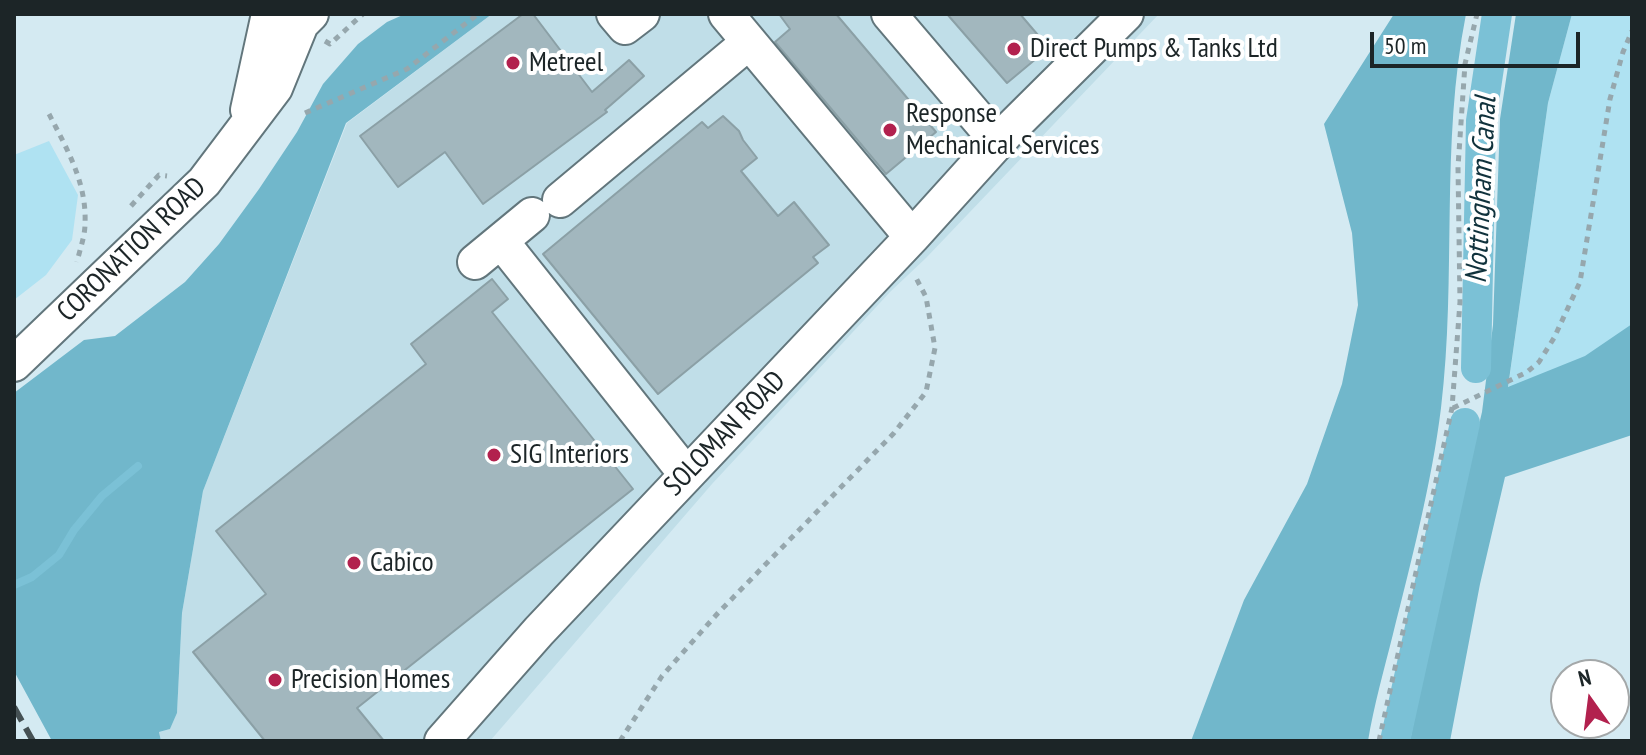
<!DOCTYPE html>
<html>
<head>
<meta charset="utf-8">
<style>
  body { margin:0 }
  #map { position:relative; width:1646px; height:755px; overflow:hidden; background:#d4eaf2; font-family:"PT Sans Narrow",sans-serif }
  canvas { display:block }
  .frame { position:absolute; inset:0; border:16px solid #1c2527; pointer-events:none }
  .north { position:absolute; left:1550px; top:659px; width:80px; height:80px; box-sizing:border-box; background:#fff; border:2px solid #a4a8a9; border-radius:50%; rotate:346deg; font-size:22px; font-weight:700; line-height:32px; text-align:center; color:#1c2527 }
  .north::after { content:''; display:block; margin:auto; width:28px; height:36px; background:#b2214e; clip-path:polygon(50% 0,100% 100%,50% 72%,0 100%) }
  .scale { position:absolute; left:1370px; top:32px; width:210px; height:36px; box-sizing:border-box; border:4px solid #1c2527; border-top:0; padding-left:10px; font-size:24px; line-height:28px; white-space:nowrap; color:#1c2527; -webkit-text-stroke:6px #fff; paint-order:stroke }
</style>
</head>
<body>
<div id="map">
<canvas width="1646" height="755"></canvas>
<div class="frame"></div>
<div class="north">N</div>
<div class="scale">50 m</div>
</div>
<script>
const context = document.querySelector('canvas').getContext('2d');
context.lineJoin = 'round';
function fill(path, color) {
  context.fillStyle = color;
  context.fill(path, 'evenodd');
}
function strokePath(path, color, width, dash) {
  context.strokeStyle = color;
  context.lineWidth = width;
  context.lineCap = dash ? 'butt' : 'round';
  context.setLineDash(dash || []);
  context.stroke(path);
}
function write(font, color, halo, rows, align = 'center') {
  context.font = font + ' "PT Sans Narrow",sans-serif';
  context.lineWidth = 8;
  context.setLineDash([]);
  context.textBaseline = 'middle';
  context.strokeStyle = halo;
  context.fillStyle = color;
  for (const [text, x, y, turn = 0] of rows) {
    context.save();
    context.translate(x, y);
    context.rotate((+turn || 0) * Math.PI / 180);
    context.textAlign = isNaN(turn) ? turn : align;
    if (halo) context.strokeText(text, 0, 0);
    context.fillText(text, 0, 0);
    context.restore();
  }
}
const built = new Path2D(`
  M492,14H1159L926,258L890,292L712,484L490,741H161L159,732L170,729L177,713L182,613L203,491L347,123Z`);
const green = new Path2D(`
  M1572,14H1632V435L1508,388L1548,103Z
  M49,141L78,195L72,240L46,275L14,300V155Z`);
const forest = new Path2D(`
  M405,14H492L346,123L203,491L182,613L177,713L170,729L159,732L161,741H52L14,671V393L84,340L115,336L185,282L219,244L259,189L297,132L323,84L358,44L387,22Z
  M1394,14H1466C1440,144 1457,277 1441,408C1432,481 1411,563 1393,634C1384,670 1374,705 1368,741H1191L1244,600L1307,484L1342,384L1358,305L1352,233L1324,124Z
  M1516,14H1572L1548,103L1508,387L1585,356L1632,324V435L1505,477L1480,584L1450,741H1410L1438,597L1482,412L1493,325L1500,119Z`);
const stream = new Path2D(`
  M14,585L32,577L59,555L74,530L102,496L138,466`);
const canal = new Path2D(`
  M1476,368L1481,121L1497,14
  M1395,741L1465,423`);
const building = new Path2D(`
  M523,14H533L592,92L629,60L644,76L605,110L607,112L483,204L445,152L398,187L360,136Z
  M779,14H836L936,132L886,174L775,42L790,29Z
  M947,14H1020L1049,48L1007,83Z
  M723,116L739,131L743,140L757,158L741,171L778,216L794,202L829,245L813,257L818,263L658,394L543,254L702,122L708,128Z
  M492,279L508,299L492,312L633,489L357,708L384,741H265L193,652L266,594L216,531L426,364L411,344Z`);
const path = new Path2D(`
  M325,41L330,44L363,14
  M305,113L407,69L478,14
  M49,114C67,149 87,183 85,224C85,236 80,249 77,262
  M131,206L159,175L167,176
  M1453,408L1527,372L1539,362L1554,338L1580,282L1610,99L1623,52L1632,31
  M620,741L662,676L718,613L894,433L926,392L935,348L926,297L915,276
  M1379,741L1452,408L1460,302L1458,167L1465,64L1477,14`);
const minor = new Path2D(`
  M614,14L625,27L642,14
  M726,14L912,237
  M889,14L998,142
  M248,110L269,14
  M560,200L749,42
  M501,241L686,474
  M475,262L532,215
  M14,364L204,182L275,88L301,24L311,14
  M442,741L539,631L912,237L1006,133L1126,14`);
const rail = new Path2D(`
  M14,707L33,741`);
const markers = [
  [1014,49,8,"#b2214e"],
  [513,63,8,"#b2214e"],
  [890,130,8,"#b2214e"],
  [494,455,8,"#b2214e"],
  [354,563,8,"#b2214e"],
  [275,680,8,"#b2214e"]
];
const poiNames = [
  ["Direct Pumps & Tanks Ltd",1030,49],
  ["Metreel",529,63],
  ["Response",906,114],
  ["Mechanical Services",906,146],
  ["SIG Interiors",510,455],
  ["Cabico",370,563],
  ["Precision Homes",291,680]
];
const streetNames = [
  ["CORONATION ROAD",132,250,-44],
  ["SOLOMAN ROAD",725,434,-46]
];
const waterNames = [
  ["Nottingham Canal",1482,190,-87]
];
fill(built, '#c0dee8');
fill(green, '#afe2f2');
fill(forest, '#71b7cb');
strokePath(stream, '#7bc1d6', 8);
strokePath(canal, '#7bc1d6', 30);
fill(building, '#a2b7be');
strokePath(building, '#8ba0a6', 2);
strokePath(minor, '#62767c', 38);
strokePath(path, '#96a7ad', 5, [6, 6]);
strokePath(minor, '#fff', 34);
strokePath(rail, '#455154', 6, [16, 8]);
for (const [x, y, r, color] of markers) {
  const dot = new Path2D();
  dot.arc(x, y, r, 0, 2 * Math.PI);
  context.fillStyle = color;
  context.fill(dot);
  strokePath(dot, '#fff', 3);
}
write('28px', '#1c2527', '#fff', poiNames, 'left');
write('28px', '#1c2527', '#fff', streetNames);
write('italic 30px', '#10323c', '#fff', waterNames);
</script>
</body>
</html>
